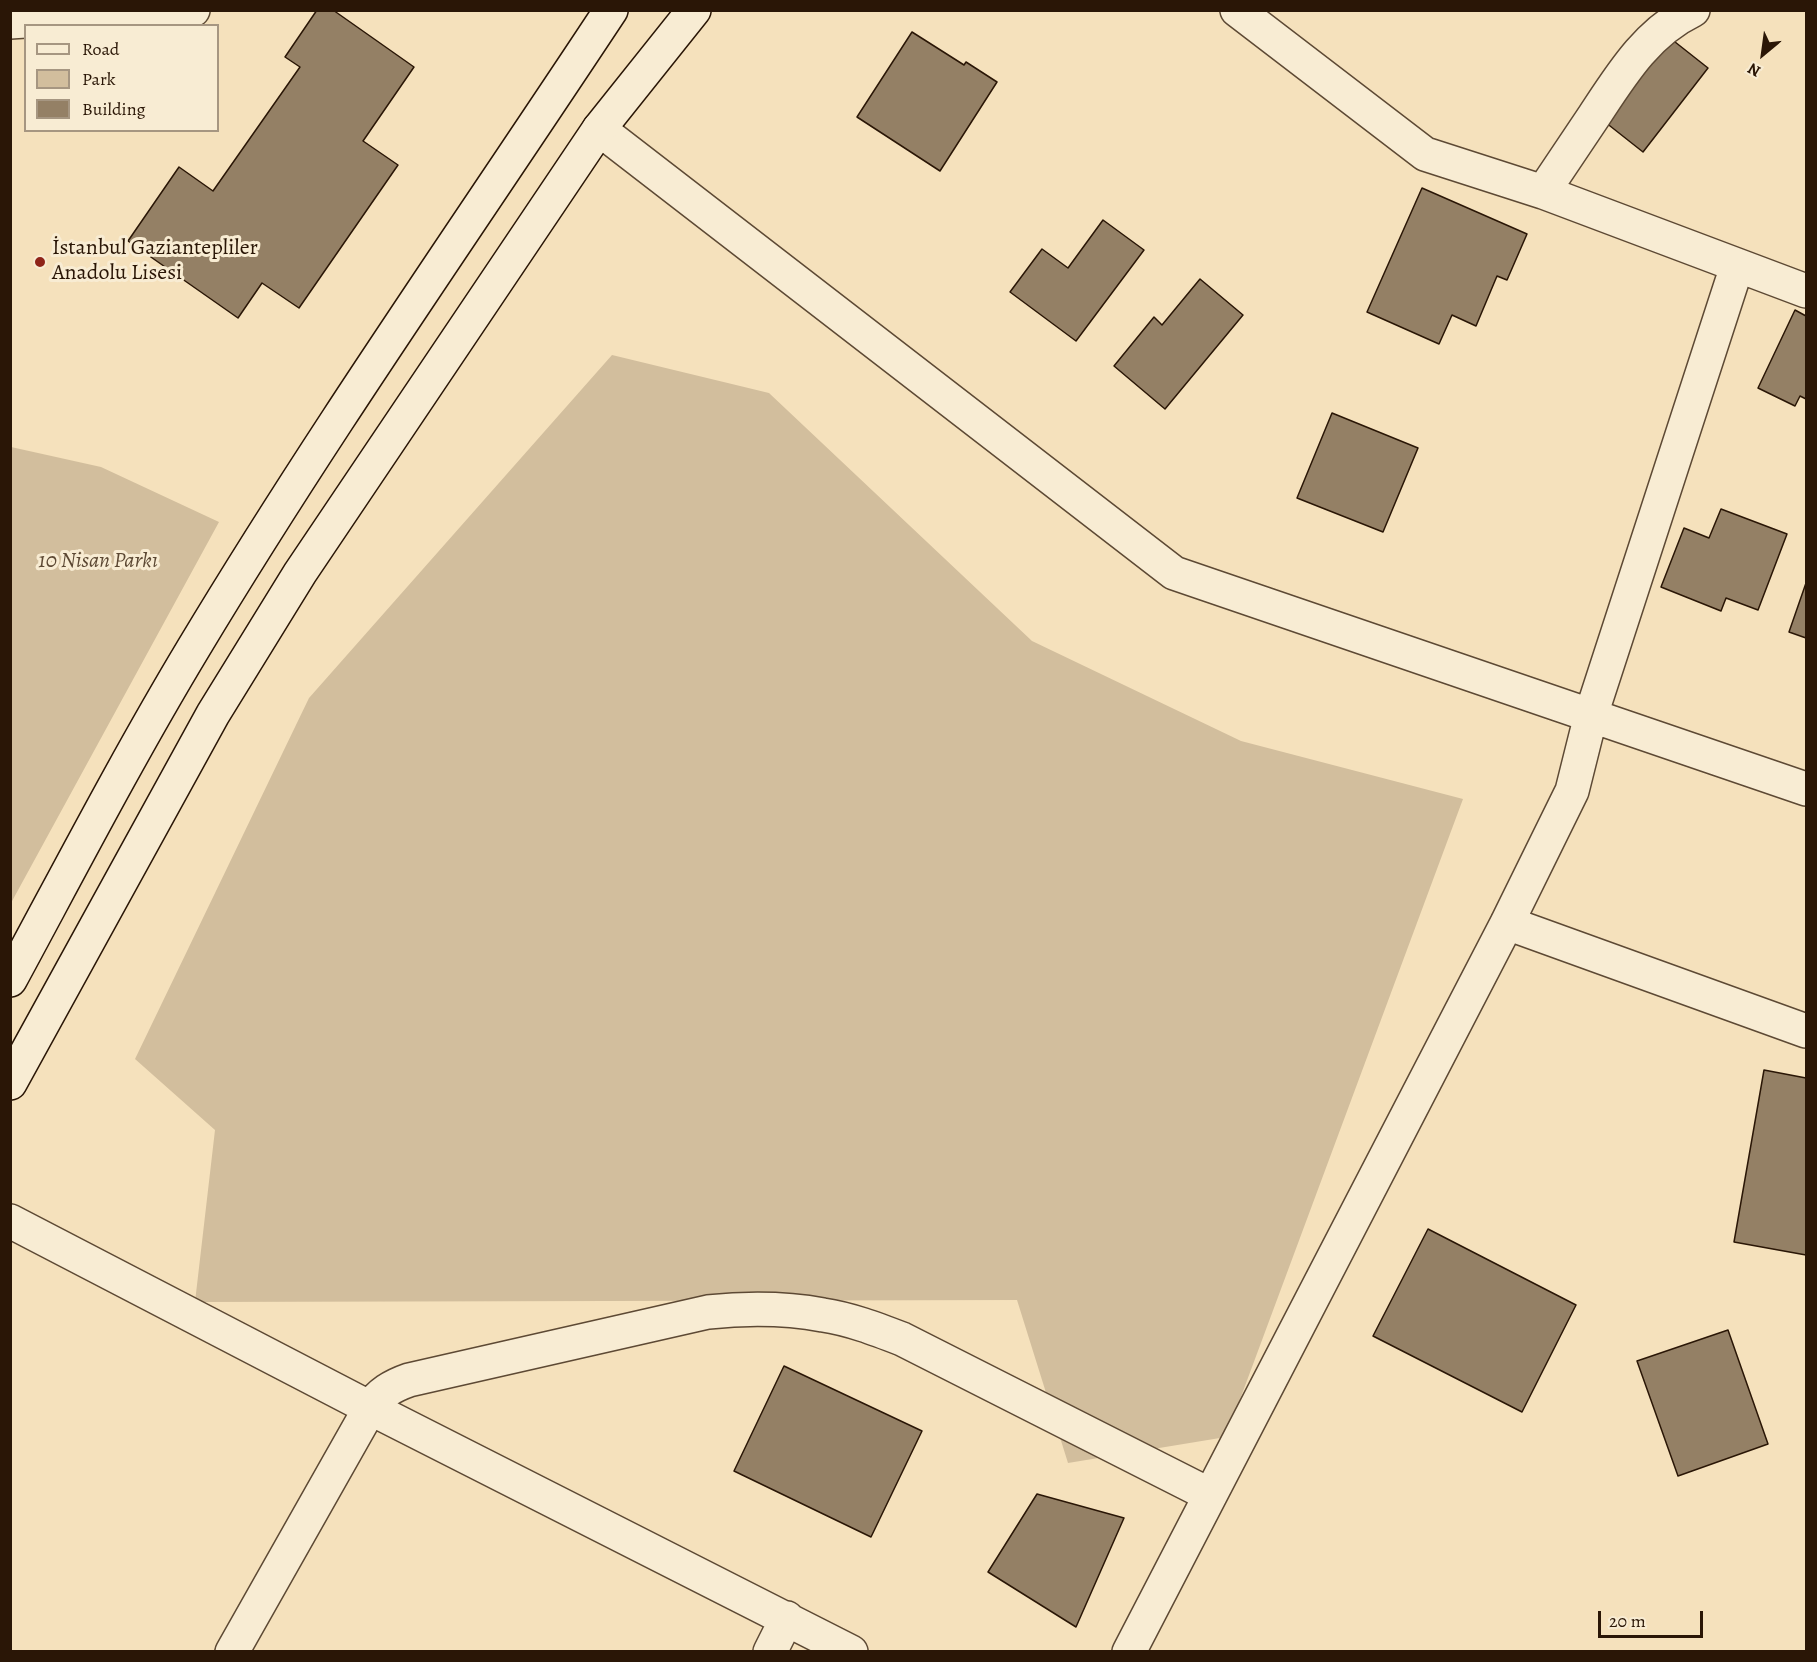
<!DOCTYPE html>
<html>
<head>
<meta charset="utf-8">
<style>
  body { margin:0 }
  #map { position:relative; width:1817px; height:1662px; overflow:hidden; background:#f5e1bc; font-family:Alegreya,serif }
  canvas { display:block }
  .frame { position:absolute; inset:0; border:12px solid #2a1606; pointer-events:none }
  .legend { position:absolute; left:24px; top:24px; width:195px; height:108px; box-sizing:border-box; background:#f8ecd3; border:2px solid #a69681; margin:0; padding:8px 10px; list-style:none; font-size:18px; color:#2a1606 }
  .legend li { display:flex; align-items:center; gap:12px; height:30px }
  .legend b { width:30px; border:2px solid #a69681 }
  .north { position:absolute; left:1733px; top:24px; width:60px; height:60px; -webkit-text-stroke:4px #f8ecd3; paint-order:stroke; rotate:209deg; font-size:16px; font-weight:700; line-height:24px; text-align:center; color:#2a1606 }
  .north::after { content:''; display:block; margin:auto; width:21px; height:27px; background:#2a1606; clip-path:polygon(50% 0,100% 100%,50% 72%,0 100%) }
  .scale { position:absolute; left:1598px; top:1611px; width:105px; height:27px; box-sizing:border-box; border:3px solid #2a1606; border-top:0; padding-left:8px; font-size:18px; line-height:21px; white-space:nowrap; color:#2a1606; -webkit-text-stroke:4px #f8ecd3; paint-order:stroke }
</style>
</head>
<body>
<div id="map">
<canvas width="1817" height="1662"></canvas>
<div class="frame"></div>
<ul class="legend">
<li><b style="height:8px;background:#f8ecd3"></b>Road</li>
<li><b style="height:16px;background:#d2be9d"></b>Park</li>
<li><b style="height:16px;background:#948065"></b>Building</li>
</ul>
<div class="north">N</div>
<div class="scale">20 m</div>
</div>
<script>
const context = document.querySelector('canvas').getContext('2d');
context.lineJoin = 'round';
function fill(path, color) {
  context.fillStyle = color;
  context.fill(path, 'evenodd');
}
function strokePath(path, color, width, dash) {
  context.strokeStyle = color;
  context.lineWidth = width;
  context.lineCap = dash ? 'butt' : 'round';
  context.setLineDash(dash || []);
  context.stroke(path);
}
function write(font, color, halo, rows, align = 'center') {
  context.font = font + ' Alegreya,serif';
  context.lineWidth = 6;
  context.setLineDash([]);
  context.textBaseline = 'middle';
  context.strokeStyle = halo;
  context.fillStyle = color;
  for (const [text, x, y, turn = 0] of rows) {
    context.save();
    context.translate(x, y);
    context.rotate((+turn || 0) * Math.PI / 180);
    context.textAlign = isNaN(turn) ? turn : align;
    if (halo) context.strokeText(text, 0, 0);
    context.fillText(text, 0, 0);
    context.restore();
  }
}
const green = new Path2D(`
  M612,355L769,393L1032,641L1241,741L1463,799L1226,1437L1068,1463L1017,1300L195,1302L215,1130L135,1059L309,698Z
  M11,447L101,467L219,522L11,903Z`);
const building = new Path2D(`
  M317,10H333L414,67L363,141L398,165L299,308L262,283L238,318L128,241L179,167L213,191L300,67L285,57Z
  M912,32L964,65L966,62L997,82L940,171L857,117Z
  M1670,38L1708,68L1643,152L1605,122Z
  M1422,188L1527,234L1507,280L1497,276L1476,326L1452,315L1439,344L1367,312Z
  M1103,220L1144,250L1076,341L1010,292L1042,249L1068,268Z
  M1200,279L1243,315L1165,409L1114,366L1154,317L1162,325Z
  M1795,310L1806,316V399L1800,396L1795,406L1758,388Z
  M1332,413L1418,448L1383,532L1297,498Z
  M1721,509L1787,534L1758,610L1726,598L1721,611L1661,587L1684,528L1709,538Z
  M1806,583V638L1789,632Z
  M1764,1070L1806,1078V1255L1734,1242Z
  M1428,1229L1576,1305L1522,1412L1373,1336Z
  M1728,1330L1768,1444L1678,1476L1637,1361Z
  M784,1366L922,1431L871,1537L734,1471Z
  M1037,1494L1124,1518L1076,1627L988,1572Z`);
const street = new Path2D(`
  M1237,10L1425,154L1543,192L1806,291
  M10,22L193,10
  M599,129L1174,573L1806,789
  M1543,192C1560,167 1577,141 1594,116C1621,75 1647,32 1693,10
  M1507,923L1806,1031
  M10,1221L370,1408L851,1652
  M232,1652L370,1408C380,1393 392,1386 409,1380L708,1312C747,1308 785,1308 823,1315C850,1319 876,1329 902,1339L1210,1495
  M770,1652L787,1618
  M1129,1652L1507,923L1572,791L1591,715L1737,266`);
const secondary = new Path2D(`
  M10,980C70,869 128,757 193,649C324,431 471,222 611,10
  M10,1083L213,714L300,573L599,129L694,10`);
const markers = [
  [40,262,6,"#8f2418"]
];
const poiNames = [
  ["İstanbul Gaziantepliler",52,249],
  ["Anadolu Lisesi",52,274]
];
const parkNames = [
  ["10 Nisan Parkı",98,562]
];
fill(green, '#d2be9d');
fill(building, '#948065');
strokePath(building, '#2a1606', 1.5);
strokePath(street, '#5d4934', 36);
strokePath(secondary, '#2a1606', 36);
strokePath(street, '#f8ecd3', 33);
strokePath(secondary, '#f8ecd3', 33);
for (const [x, y, r, color] of markers) {
  const dot = new Path2D();
  dot.arc(x, y, r, 0, 2 * Math.PI);
  context.fillStyle = color;
  context.fill(dot);
  strokePath(dot, '#f8ecd3', 2);
}
write('22px', '#2a1606', '#f8ecd3', poiNames, 'left');
write('italic 22px', '#5c4833', '#f8ecd3', parkNames);
</script>
</body>
</html>
